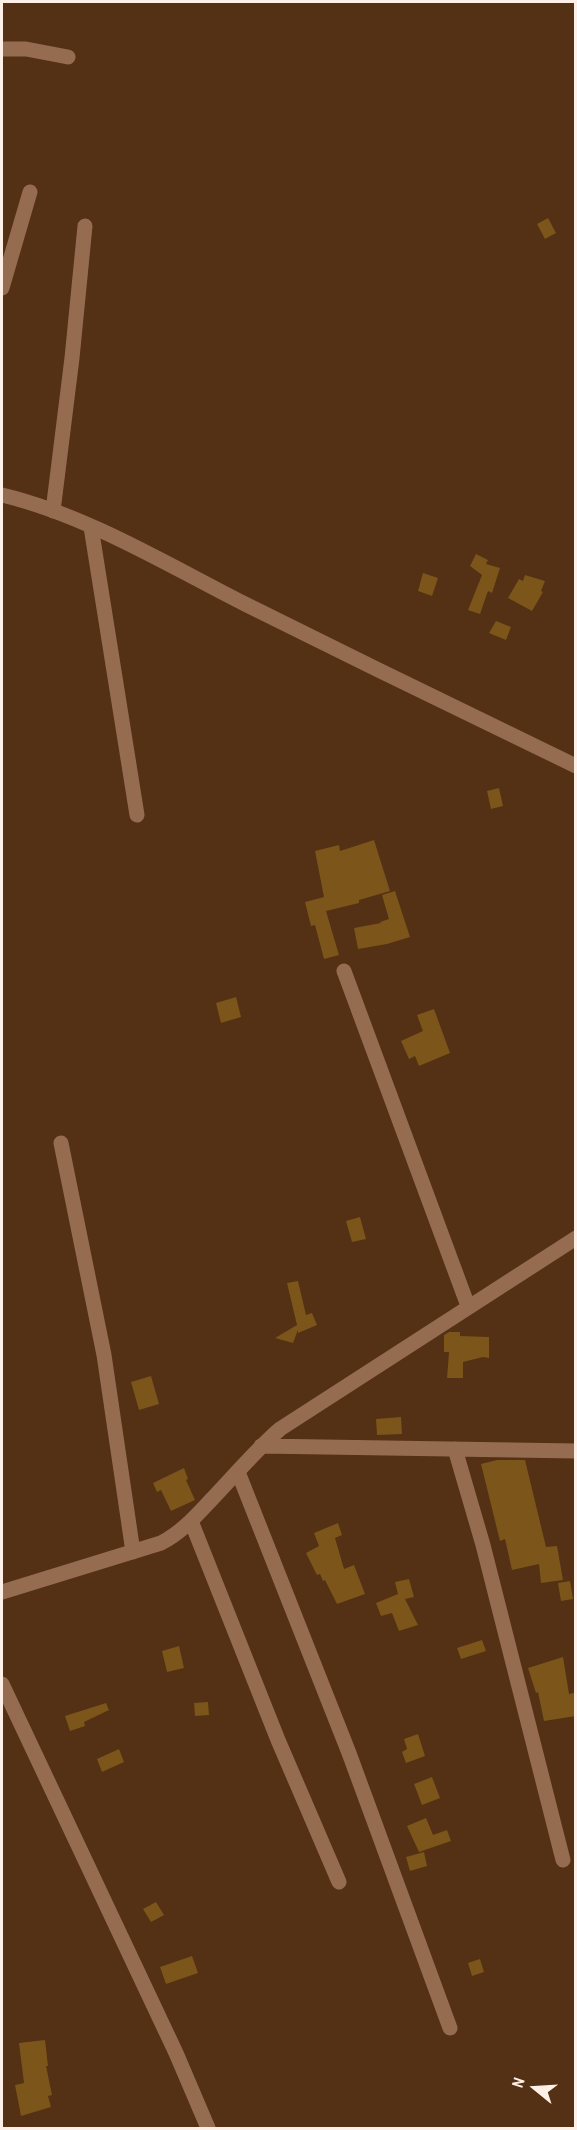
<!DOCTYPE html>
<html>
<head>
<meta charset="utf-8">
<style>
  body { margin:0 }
  #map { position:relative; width:577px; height:2130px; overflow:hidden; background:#543015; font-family:"Archivo Narrow",sans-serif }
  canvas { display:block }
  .frame { position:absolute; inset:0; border:3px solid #fff0e7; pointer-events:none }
  .north { position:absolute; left:505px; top:2058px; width:60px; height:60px; -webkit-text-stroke:4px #543015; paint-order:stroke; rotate:288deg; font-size:16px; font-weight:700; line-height:24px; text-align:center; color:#fff0e7 }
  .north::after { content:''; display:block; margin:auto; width:21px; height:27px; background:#fff0e7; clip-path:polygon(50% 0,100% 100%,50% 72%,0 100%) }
</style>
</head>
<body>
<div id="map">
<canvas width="577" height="2130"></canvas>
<div class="frame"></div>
<div class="north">N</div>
</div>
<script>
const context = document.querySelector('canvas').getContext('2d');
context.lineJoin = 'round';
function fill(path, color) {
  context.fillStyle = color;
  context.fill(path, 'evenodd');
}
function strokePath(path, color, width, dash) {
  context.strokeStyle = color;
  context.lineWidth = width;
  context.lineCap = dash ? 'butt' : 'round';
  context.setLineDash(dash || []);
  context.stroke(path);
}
const building = new Path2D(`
  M548,218L556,233L545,239L537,224Z
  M476,554L488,560L486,564L500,568L492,593L488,591L480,614L468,610L482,575L470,566Z
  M423,573L438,578L432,596L418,591Z
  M525,575L545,581L541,591L543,592L532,611L508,598L519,579L523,581Z
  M496,621L511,627L506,640L489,633Z
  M499,788L503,806L491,809L487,791Z
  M374,840L390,891L359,900V903L326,911L339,955L324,959L315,925L311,926L305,902L324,897L315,851L339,845L340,851Z
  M395,891L410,937L387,944L358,949L354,928L381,923L380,922L389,919L382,895Z
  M236,997L241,1017L221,1023L216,1003Z
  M434,1009L450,1053L419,1066L415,1056L409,1059L401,1041L423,1031L417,1015Z
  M360,1217L366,1239L352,1242L346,1221Z
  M298,1281L306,1315L312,1313L317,1325L298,1333V1330L293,1343L275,1338L297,1325L287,1283Z
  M449,1332H460V1336L489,1337V1358L483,1357L463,1362V1378H447L449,1352H444V1335Z
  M151,1376L159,1404L139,1410L131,1382Z
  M401,1417L402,1434L377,1435L376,1419Z
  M497,1460H525L546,1547L557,1546L563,1580L541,1583L539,1564L512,1570L505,1539L500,1541L481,1464Z
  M184,1468L188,1479L186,1480L195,1500L171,1511L161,1490L157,1492L153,1483Z
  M338,1523L342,1535L335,1538L344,1569L354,1565L365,1594L337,1604L325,1580L323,1581L320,1574L317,1575L306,1553L319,1546L314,1533Z
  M409,1579L414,1597L405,1599L418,1625L399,1631L392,1613L381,1616L376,1603L398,1594L395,1582Z
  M570,1581L573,1599L561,1601L558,1583Z
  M482,1640L486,1651L461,1659L457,1648Z
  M179,1646L184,1668L167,1672L162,1651Z
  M563,1657L569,1694L574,1693L576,1700V1716L544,1721L538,1692L536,1693L528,1668Z
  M208,1702L209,1715L195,1716L194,1703Z
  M106,1703L109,1710L84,1722L85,1726L70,1731L65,1716Z
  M418,1734L425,1756L406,1763L402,1752L407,1749L404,1739Z
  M119,1749L124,1762L102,1772L97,1759Z
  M432,1777L440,1798L422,1805L414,1784Z
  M426,1818L433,1835L447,1830L451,1841L419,1852L407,1826Z
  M424,1852L427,1866L410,1871L406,1857Z
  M156,1902L164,1915L151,1922L143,1909Z
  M192,1956L198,1973L166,1984L160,1967Z
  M480,1959L484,1972L472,1976L468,1963Z
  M45,2040L48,2066H46L52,2095L48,2096L51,2107L21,2116L15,2085L24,2083L19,2043Z`);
const minor = new Path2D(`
  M2,49H26L68,57
  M2,288L30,192
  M2,495C86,515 168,565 245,604C355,659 465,712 576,766
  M53,511L72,358L85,226
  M91,527L137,815
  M344,971L468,1306
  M61,1143L104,1355L133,1552
  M261,1446L576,1451
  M455,1449L483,1545L563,1860
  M238,1472L349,1753L450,2028
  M191,1521L278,1740L339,1882
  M2,1592L161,1543C181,1533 196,1516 211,1500C234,1476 255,1451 280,1429L576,1238
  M2,1684L176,2053L208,2128`);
fill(building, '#7b5519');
strokePath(minor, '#966c51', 15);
</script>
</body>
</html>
